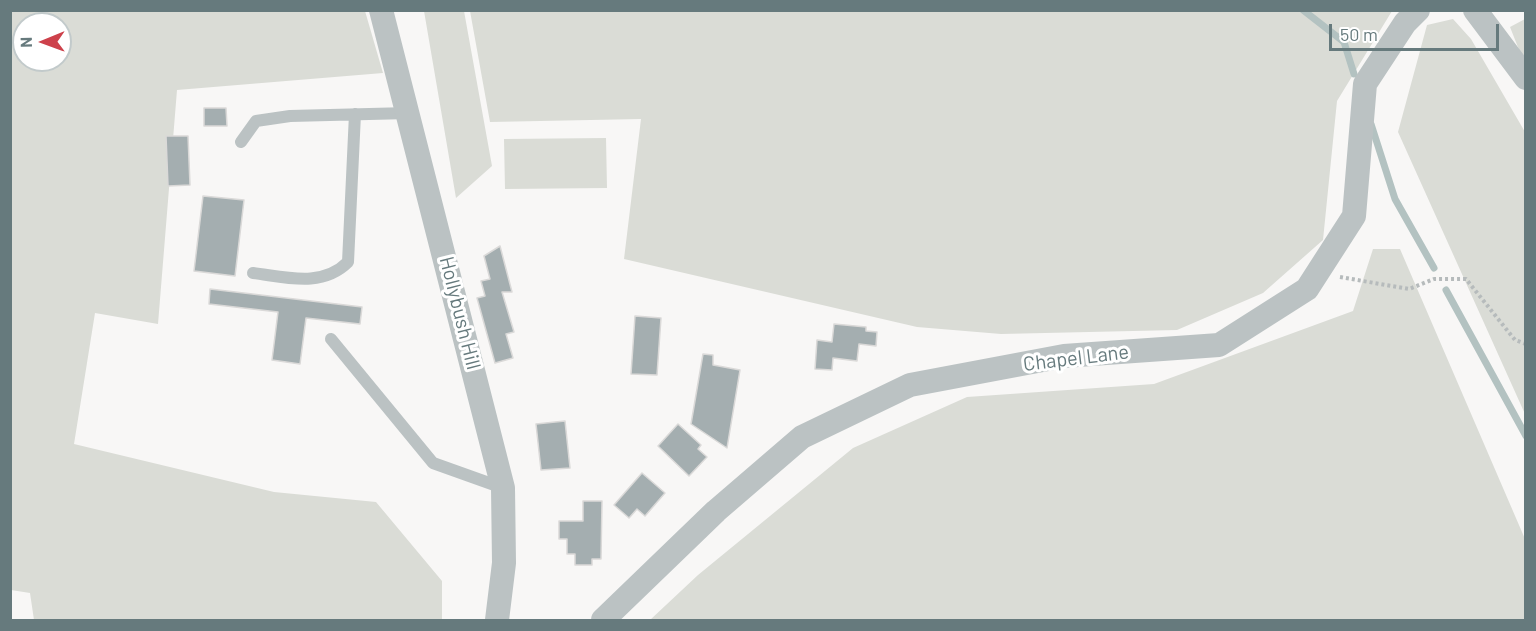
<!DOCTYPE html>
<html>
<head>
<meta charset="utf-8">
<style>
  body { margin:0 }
  #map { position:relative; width:1536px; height:631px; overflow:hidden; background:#f8f7f6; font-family:Barlow,sans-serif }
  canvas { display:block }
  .frame { position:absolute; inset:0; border:12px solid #667a7d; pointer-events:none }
  .north { position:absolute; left:12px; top:12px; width:60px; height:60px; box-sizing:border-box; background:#fff; border:2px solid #c2cacb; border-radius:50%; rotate:269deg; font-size:16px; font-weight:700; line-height:24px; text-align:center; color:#667a7d }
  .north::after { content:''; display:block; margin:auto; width:21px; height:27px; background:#cd414b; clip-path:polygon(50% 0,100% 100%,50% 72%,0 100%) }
  .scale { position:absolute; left:1329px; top:24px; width:170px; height:27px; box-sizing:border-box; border:3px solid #667a7d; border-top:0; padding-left:8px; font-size:18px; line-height:21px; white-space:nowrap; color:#667a7d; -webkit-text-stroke:4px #fff; paint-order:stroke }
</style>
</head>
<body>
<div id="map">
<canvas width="1536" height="631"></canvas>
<div class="frame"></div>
<div class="north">N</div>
<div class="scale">50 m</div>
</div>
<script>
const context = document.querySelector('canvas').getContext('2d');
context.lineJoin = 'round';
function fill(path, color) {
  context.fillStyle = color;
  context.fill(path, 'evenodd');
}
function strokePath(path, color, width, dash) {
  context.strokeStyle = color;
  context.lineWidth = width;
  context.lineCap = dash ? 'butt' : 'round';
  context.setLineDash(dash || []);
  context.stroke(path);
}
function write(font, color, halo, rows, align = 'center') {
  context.font = font + ' Barlow,sans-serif';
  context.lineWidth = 6;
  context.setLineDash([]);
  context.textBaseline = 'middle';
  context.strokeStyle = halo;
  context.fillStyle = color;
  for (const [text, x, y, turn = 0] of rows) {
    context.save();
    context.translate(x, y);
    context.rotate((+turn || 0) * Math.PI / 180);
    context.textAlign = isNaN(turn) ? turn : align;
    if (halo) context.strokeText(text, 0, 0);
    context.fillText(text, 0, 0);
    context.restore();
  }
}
const green = new Path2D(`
  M10,11H365L383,73L177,90L158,324L95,313L74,444L274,492L376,502L442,581V620H34L30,593L11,590ZM24,24H60V60H24Z
  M424,11H464L492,166L456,198Z
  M470,11V10L1392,11L1337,101L1323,240L1263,293L1177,330L1001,334L917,327L624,259L641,119L490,122Z
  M1453,19L1471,39L1525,132V414L1398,132L1427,25Z
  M1525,19V65L1510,27Z
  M606,138L607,188L505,189L504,139Z
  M1373,249H1400L1525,539V620H650L698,575L853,448L967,397L1154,384L1353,311Z`);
const stream = new Path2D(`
  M1303,10L1344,42L1354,74
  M1371,124L1395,199L1434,268
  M1446,290L1526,436`);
const building = new Path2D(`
  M204,108H226L227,126H204Z
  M166,136H188L190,185L168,186Z
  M203,196L244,200L235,276L194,271Z
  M500,246L512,292H502L514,332L506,334L513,358L495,363L477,298L485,296L481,281L490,279L484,256Z
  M210,289L362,307L360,324L306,318L300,364L272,360L278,312L209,304Z
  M635,316L661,318L657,375L631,374Z
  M834,324L866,327V331L877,332L876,346L859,344L857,361L833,358L832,370L815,369L817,340L832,342Z
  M703,354L713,355V365L740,370L727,448L691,424Z
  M565,421L570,468L541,470L536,424Z
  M678,424L701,445L698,449L707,457L689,476L658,446Z
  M642,473L665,493L645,516L637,509L629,518L614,505Z
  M583,501H602L601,559H592V565H575V554H567V539H559V521H583Z`);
const path = new Path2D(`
  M1340,277L1409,289L1434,279H1466L1515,340L1526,344`);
const service = new Path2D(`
  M241,142L256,121L290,116L409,113
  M253,273C286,277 322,288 348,262L355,114
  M331,339L433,463L503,488`);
const minor = new Path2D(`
  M381,10L503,488L504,563L497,620
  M1475,10L1526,78
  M603,620L716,511L802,437L910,385L1064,356L1219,345L1307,289L1354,216L1365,84L1405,23L1418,10`);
const streetNames = [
  ["Hollybush Hill",460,313,76],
  ["Chapel Lane",1076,358,-7]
];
fill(green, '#dadcd6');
strokePath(stream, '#b3c2c1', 7);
fill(building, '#a4aeb0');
strokePath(building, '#dad9d8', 1.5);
strokePath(path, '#b6bbbc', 4, [3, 3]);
strokePath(service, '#bbc2c3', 12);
strokePath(minor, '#bbc2c3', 24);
write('20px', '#667a7d', '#fff', streetNames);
</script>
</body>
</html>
